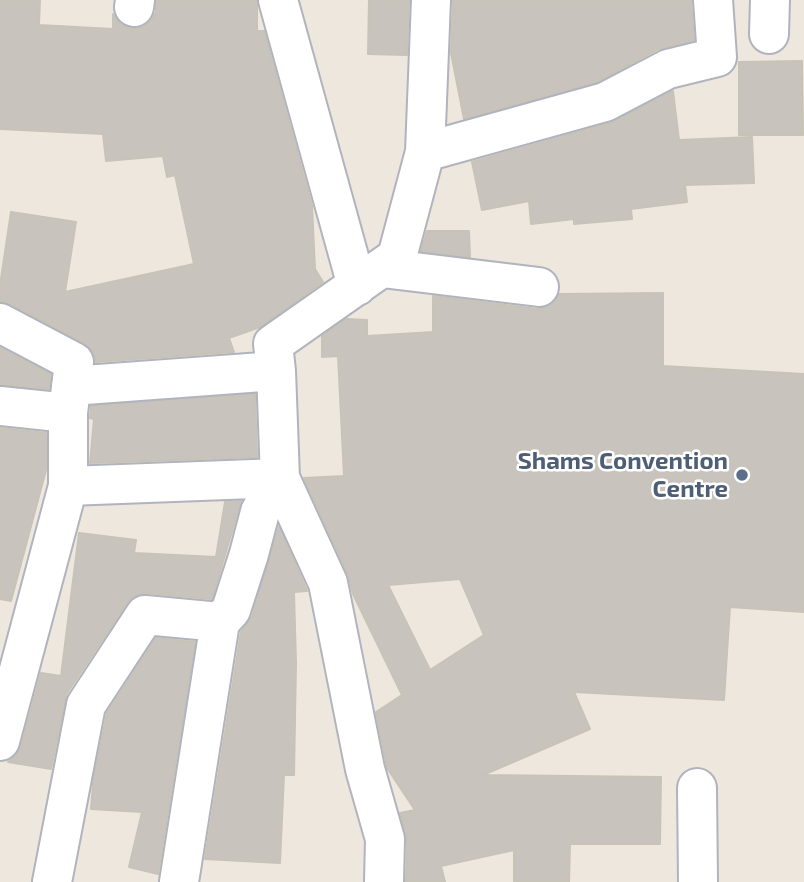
<!DOCTYPE html>
<html>
<head>
<meta charset="utf-8">
<style>
  body { margin:0 }
  canvas { display:block; background:#ede7de }
</style>
</head>
<body>
<canvas width="804" height="882"></canvas>
<script>
const context = document.querySelector('canvas').getContext('2d');
context.lineJoin = 'round';
function fill(path, color) {
  context.fillStyle = color;
  context.fill(path, 'evenodd');
}
function strokePath(path, color, width, dash) {
  context.strokeStyle = color;
  context.lineWidth = width;
  context.lineCap = dash ? 'butt' : 'round';
  context.setLineDash(dash || []);
  context.stroke(path);
}
function write(font, color, halo, rows, align = 'center') {
  context.font = font + ' "Exo 2",sans-serif';
  context.lineWidth = 5;
  context.setLineDash([]);
  context.textBaseline = 'middle';
  context.strokeStyle = halo;
  context.fillStyle = color;
  for (const [text, x, y, turn = 0] of rows) {
    context.save();
    context.translate(x, y);
    context.rotate((+turn || 0) * Math.PI / 180);
    context.textAlign = isNaN(turn) ? turn : align;
    if (halo) context.strokeText(text, 0, 0);
    context.fillText(text, 0, 0);
    context.restore();
  }
}
const building = new Path2D(`
  M0,0H40L39,25L113,29V14L121,25L132,29L143,27L151,21L156,12V0H257V31H264L312,206L315,269L323,282L260,327L229,338L234,352L95,362L93,351L84,343L10,304L0,301V285L11,212L76,222L65,292L194,264L175,175L167,177L163,156L106,161L103,134L0,129Z
  M369,0H409L407,55L368,54Z
  M453,0H691L694,40L658,49L597,82L464,119L451,53Z
  M802,61L803,135H739V62Z
  M673,91L679,140L752,137L754,183L685,185L687,202L631,209L632,219L574,224V219L531,224L529,201L482,210L472,162L611,123Z
  M427,231H469L470,257L421,251Z
  M663,293V366L804,374V612L730,607L724,700L574,692L590,729L483,775L661,777L660,844H570L569,882H514V850L441,866L445,882H406L407,840L400,813L415,810L387,768L376,712L402,695L353,594L348,574L304,478L344,476L338,356L322,357V336L346,319L367,320V336L433,332V296L537,309L548,307L556,301L559,294ZM460,579L484,635L430,670L388,585Z
  M0,348L51,374L49,389L0,385Z
  M255,394L257,457L90,463L94,419L90,418L91,406Z
  M1,428L46,433V470L11,601L0,599V433Z
  M241,501L212,599L147,593L135,596L127,603L67,693L65,701L51,769L8,762L16,756L21,747L41,673L61,676L79,533L136,540L134,553L216,557L225,502Z
  M279,527L307,591L294,592L296,663L294,775H284L280,863L205,859L241,632L252,617Z
  M156,638L195,642L158,874L129,867L142,812L91,809L93,783L107,713Z`);
const minor = new Path2D(`
  M278,0L357,286
  M134,7L135,0
  M769,34L770,0
  M425,152L605,102L668,69L717,57L713,0
  M382,268L539,287
  M0,323L74,362L68,413V486L0,741
  M71,386L276,371
  M0,406L68,413
  M68,486L280,478L328,583L365,769L385,839L384,882
  M697,788L698,882
  M52,882L86,705L145,615L220,622
  M179,882L220,622L231,610L249,554L260,512L280,478L276,371L273,344L397,257L425,152L431,0`);
const markers = [
  [742,475,7,"#5c6f8a"]
];
const serviceNames = [
  ["Shams Convention",728,461],
  ["Centre",728,489]
];
fill(building, '#c8c4bd');
strokePath(building, '#c8c3b7', 2);
strokePath(minor, '#b1b3be', 42);
strokePath(minor, '#fff', 38);
for (const [x, y, r, color] of markers) {
  const dot = new Path2D();
  dot.arc(x, y, r, 0, 2 * Math.PI);
  context.fillStyle = color;
  context.fill(dot);
  strokePath(dot, '#fff', 2.5);
}
write('bold 24px', '#4e5e75', '#fff', serviceNames, 'right');
</script>
</body>
</html>
